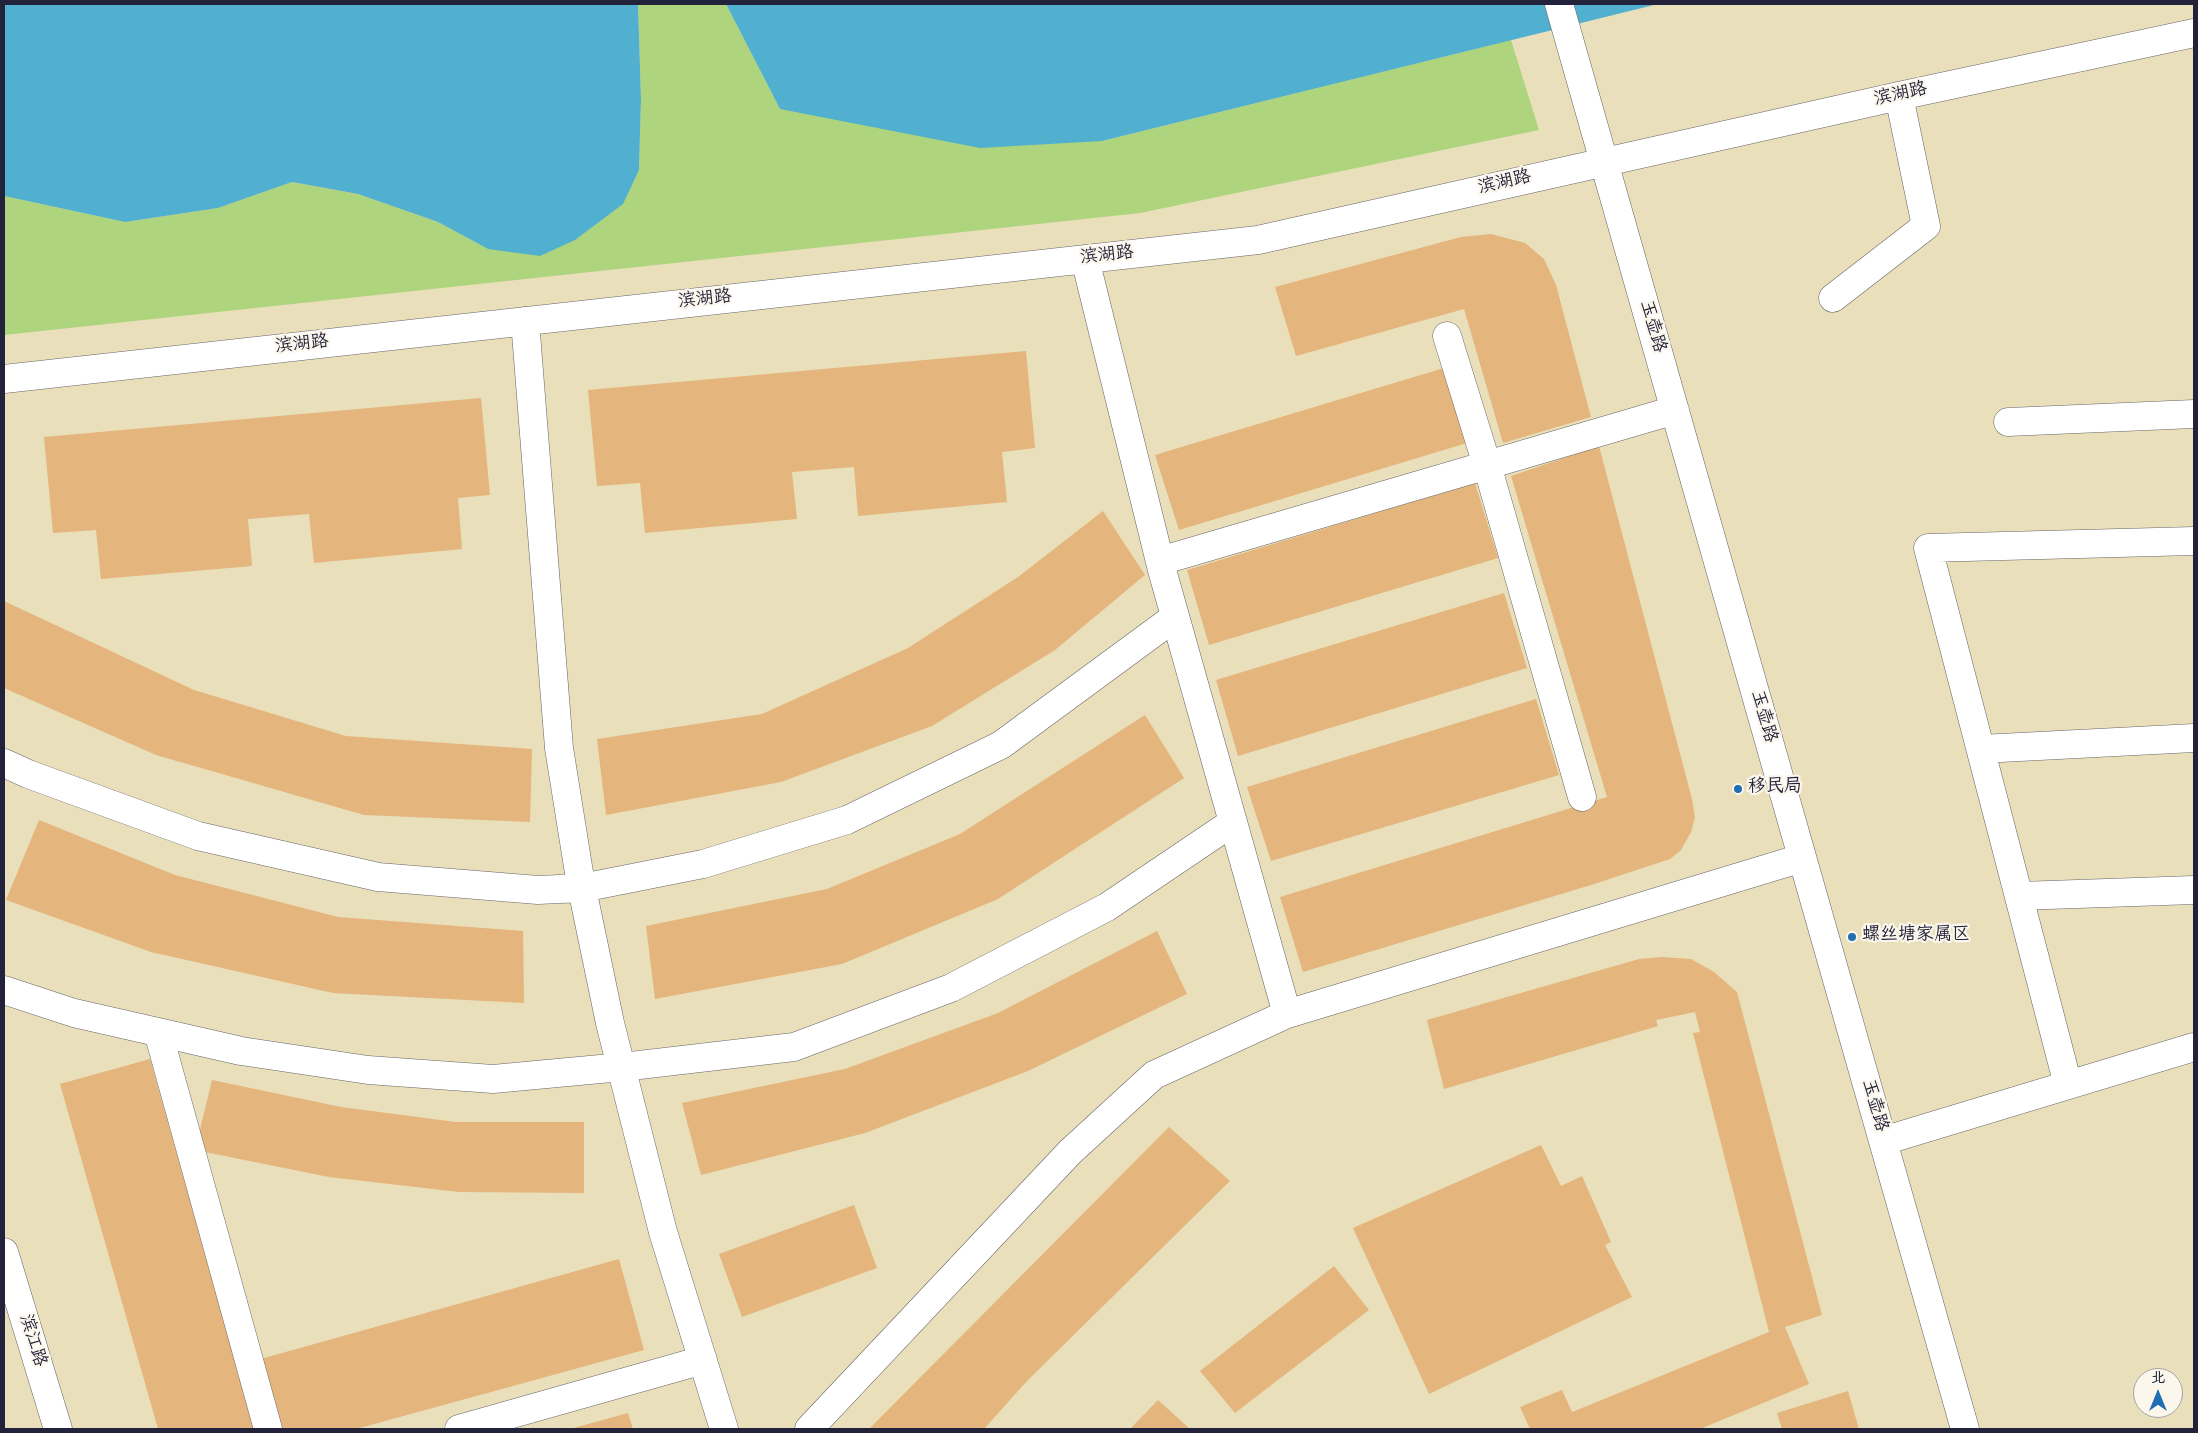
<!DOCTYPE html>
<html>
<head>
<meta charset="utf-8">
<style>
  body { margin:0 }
  #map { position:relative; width:2198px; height:1433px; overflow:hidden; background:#e9dfba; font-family:Dekko,"LXGW WenKai TC",sans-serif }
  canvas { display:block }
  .frame { position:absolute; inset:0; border:5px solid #22223b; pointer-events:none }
  .north { position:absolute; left:2133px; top:1368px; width:50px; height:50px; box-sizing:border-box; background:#fbf7ec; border:1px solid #a4a2a5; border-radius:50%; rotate:0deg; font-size:14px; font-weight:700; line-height:20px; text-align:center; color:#22223b }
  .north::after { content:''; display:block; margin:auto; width:18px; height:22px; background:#1f6fb2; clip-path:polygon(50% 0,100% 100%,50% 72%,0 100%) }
</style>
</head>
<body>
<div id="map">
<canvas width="2198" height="1433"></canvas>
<div class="frame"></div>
<div class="north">北</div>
</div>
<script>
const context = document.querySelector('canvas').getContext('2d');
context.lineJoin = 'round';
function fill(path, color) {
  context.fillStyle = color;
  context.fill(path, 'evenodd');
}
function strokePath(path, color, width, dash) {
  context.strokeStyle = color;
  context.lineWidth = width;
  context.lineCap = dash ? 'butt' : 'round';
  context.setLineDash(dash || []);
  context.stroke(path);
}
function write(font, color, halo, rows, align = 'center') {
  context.font = font + ' Dekko,"LXGW WenKai TC",sans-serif';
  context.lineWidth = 4.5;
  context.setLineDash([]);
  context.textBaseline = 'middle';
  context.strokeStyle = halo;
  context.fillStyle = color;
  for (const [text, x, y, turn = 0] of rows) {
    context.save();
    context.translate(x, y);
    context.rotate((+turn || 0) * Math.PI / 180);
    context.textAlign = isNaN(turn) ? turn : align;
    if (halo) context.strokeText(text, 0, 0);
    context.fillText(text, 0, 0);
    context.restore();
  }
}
const green = new Path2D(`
  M638,4H726L780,109L1102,141L1511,40L1539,130L1140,213L4,335V196L125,222L218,208L292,182L358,194L438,222L488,249L639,170L641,99Z`);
const water = new Path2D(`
  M4,4H638L641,99L639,170L623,204L575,240L540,256L488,249L438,222L358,194L292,182L218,208L125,222L4,196Z
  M726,4H1658L1102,141L980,148L780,109Z`);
const building = new Path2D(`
  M1491,234L1525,243L1544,259L1556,285L1591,417L1503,443L1464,309L1296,356L1275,287L1461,237Z
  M1026,351L1035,448L1002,452L1007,502L858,516L854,467L792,472L797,519L645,533L640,483L597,486L588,390Z
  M1444,368L1467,443L1179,530L1155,455Z
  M481,398L490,495L458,498L462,549L314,563L309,514L248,519L252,566L101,579L96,530L53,533L44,437Z
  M1599,446L1692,799L1695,817L1691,832L1681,850L1670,859L1591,885L1303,972L1280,897L1607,797L1511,476Z
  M1475,483L1498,558L1209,645L1187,570Z
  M1103,511L1145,575L1055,650L932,726L781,782L606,815L597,739L762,714L908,648L1018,577Z
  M1504,593L1527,668L1238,756L1216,680Z
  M4,601L194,690L346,736L532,749L530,822L364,815L156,755L4,688Z
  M1536,699L1559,775L1271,861L1247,787Z
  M1145,715L1184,778L998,899L842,964L655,999L646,926L827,889L960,834Z
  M39,820L175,875L338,917L523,931L524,1003L333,993L151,952L6,900Z
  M1157,931L1187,994L1028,1071L865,1133L701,1175L682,1103L845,1069L998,1013Z
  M1662,957L1691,959L1714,972L1737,992L1822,1315L1785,1327L1809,1384L1700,1429H1530L1520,1407L1562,1390L1572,1412L1769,1332L1693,1033L1700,1032L1695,1012L1656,1020L1658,1026L1444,1089L1427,1020L1639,959Z
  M150,1059L254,1429H158L60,1084Z
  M212,1080L341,1107L456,1122H584V1193L459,1192L329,1177L195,1150Z
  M1169,1127L1230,1181L1027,1381L984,1429H869Z
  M1541,1145L1561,1186L1582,1176L1611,1242L1605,1245L1632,1297L1429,1394L1353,1228Z
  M854,1205L877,1268L742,1317L719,1254Z
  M619,1259L644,1350L356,1429H276L257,1360Z
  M1334,1266L1369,1310L1235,1413L1200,1371Z
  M1848,1391L1859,1429H1782L1777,1413Z
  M1158,1400L1190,1429H1130Z
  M628,1413L633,1429H570Z`);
const minor = new Path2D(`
  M1559,4L1965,1429
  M1085,259L1162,570L1287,1014
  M1833,298L1926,226L1899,96
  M525,321L559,748L580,879L610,1023L663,1232L724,1429
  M1447,336L1487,465L1582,797
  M4,379L1258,240L1899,96L2194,33
  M2008,422L2194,414
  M1160,561L1675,410
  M1981,749L2194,738
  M4,763L28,774L198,836L378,877L538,890L582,888L703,864L847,820L1001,745L1175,617
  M2019,896L2194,890
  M4,990L74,1013L241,1051L368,1070L493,1079L622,1067L794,1047L951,988L1107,907L1233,822
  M158,1032L268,1429
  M2068,1085L1928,548L2194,541
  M1883,1141L2194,1047
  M4,1252L58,1429
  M459,1429L703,1360
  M809,1429L1070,1152L1154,1075L1287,1014L1802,858`);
const markers = [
  [1738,789,5,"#1f6fb2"],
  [1852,937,5,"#1f6fb2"]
];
const streetNames = [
  ["滨湖路",1901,96,-12],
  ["滨湖路",1505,184,-13],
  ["滨湖路",1107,257,-6],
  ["滨湖路",705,301,-6],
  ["玉壶路",1651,327,74],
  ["滨湖路",302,346,-6],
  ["玉壶路",1762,717,74],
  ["玉壶路",1873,1106,74],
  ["滨江路",31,1341,73]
];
const poiNames = [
  ["移民局",1748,789],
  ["螺丝塘家属区",1862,937]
];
fill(green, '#afd47e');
fill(water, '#51b0cf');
fill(building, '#e4b57c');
strokePath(minor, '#686467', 29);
strokePath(minor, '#fff', 28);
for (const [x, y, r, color] of markers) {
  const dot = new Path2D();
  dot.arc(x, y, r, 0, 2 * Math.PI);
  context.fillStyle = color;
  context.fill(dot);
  strokePath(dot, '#fbf7ec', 2);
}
write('18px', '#22223b', '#fbf7ec', streetNames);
write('18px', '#22223b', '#fbf7ec', poiNames, 'left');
</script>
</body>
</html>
